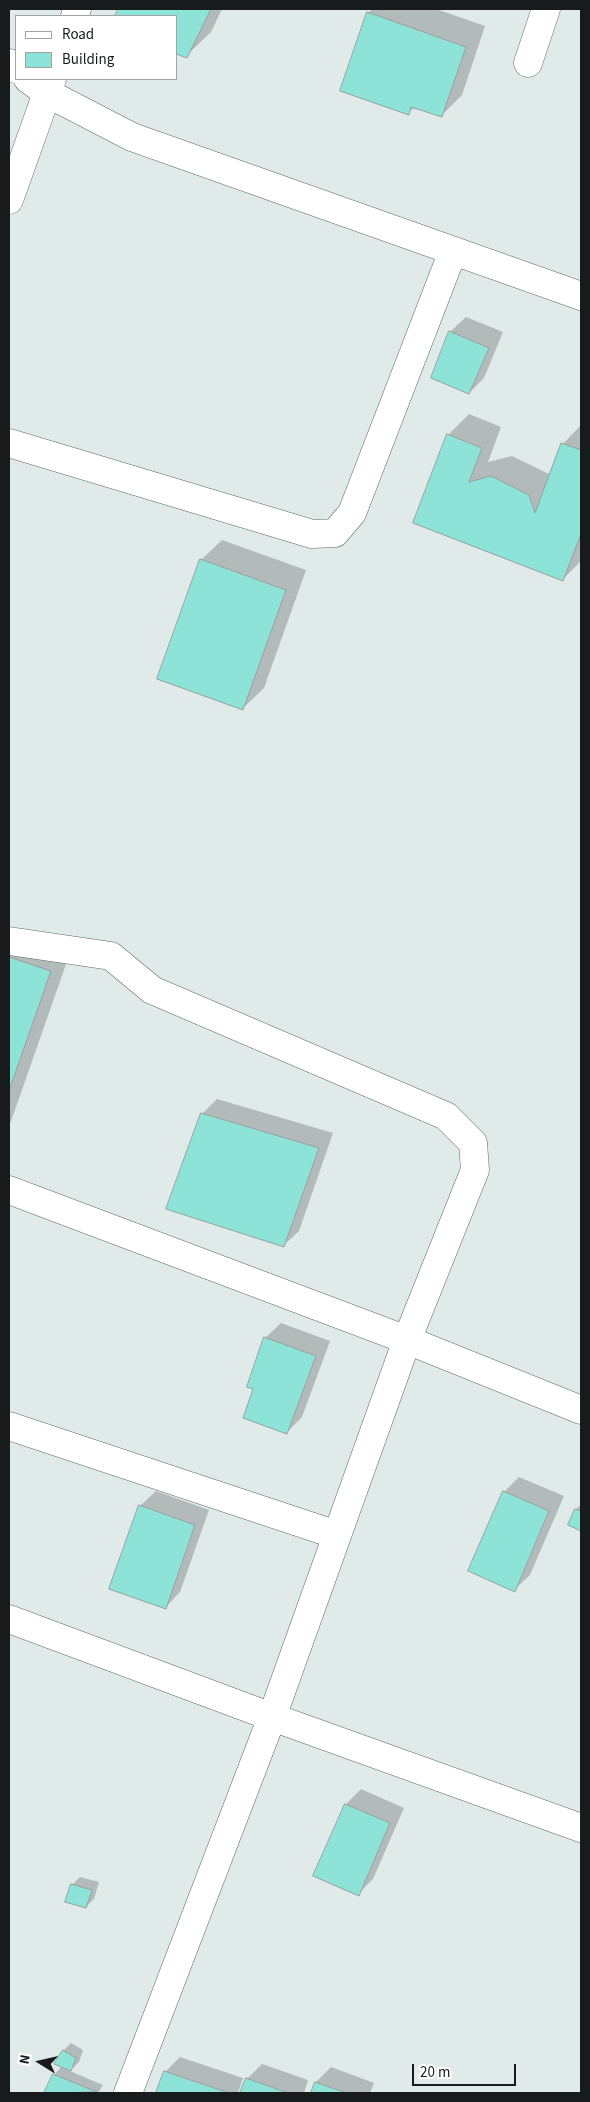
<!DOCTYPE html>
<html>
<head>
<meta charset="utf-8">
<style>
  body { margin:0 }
  #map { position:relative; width:590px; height:2102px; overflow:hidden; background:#dfeae9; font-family:"Source Sans 3",sans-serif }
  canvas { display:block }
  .frame { position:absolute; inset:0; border:10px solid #171b1b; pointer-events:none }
  .legend { position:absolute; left:15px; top:15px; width:162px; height:65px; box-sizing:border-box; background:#fff; border:1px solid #a2a4a4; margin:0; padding:6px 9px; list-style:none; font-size:15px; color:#171b1b }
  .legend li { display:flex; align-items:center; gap:10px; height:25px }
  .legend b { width:25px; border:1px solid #a2a4a4 }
  .north { position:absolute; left:15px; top:2037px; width:50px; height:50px; -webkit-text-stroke:4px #fff; paint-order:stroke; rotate:280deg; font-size:14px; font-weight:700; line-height:20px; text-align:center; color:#171b1b }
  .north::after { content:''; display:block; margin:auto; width:18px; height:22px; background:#171b1b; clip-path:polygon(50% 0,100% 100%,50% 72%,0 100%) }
  .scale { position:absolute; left:412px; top:2064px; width:104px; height:22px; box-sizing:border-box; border:2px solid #171b1b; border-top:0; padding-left:6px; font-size:15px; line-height:18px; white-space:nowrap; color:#171b1b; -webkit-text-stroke:4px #fff; paint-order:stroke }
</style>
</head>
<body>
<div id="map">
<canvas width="590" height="2102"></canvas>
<div class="frame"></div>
<ul class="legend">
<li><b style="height:6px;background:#fff"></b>Road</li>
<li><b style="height:14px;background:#8ee3d8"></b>Building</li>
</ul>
<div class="north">N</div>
<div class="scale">20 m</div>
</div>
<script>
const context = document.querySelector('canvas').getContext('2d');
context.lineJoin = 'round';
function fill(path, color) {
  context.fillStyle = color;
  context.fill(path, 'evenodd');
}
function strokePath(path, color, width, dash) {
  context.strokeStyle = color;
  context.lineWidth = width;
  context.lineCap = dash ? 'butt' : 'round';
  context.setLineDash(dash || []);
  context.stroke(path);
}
const shadow = new Path2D(`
  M119,9H222L211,32L186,56L176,16H116Z
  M372,9H436L485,26L462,95L441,116L415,107L408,113L368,13Z
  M466,317L503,332L484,378L469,393L450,332Z
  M469,414L501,427L488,462L512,456L551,475L563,444L581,425V561L563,579L415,522L448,435Z
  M222,540L306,570L264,688L243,708L201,560Z
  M9,944L71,950L9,1127Z
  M217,1099L333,1133L299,1231L283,1246L202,1114Z
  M281,1323L330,1341L302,1417L287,1432L255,1388L265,1338Z
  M519,1477L564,1496L530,1575L514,1590L504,1492Z
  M156,1491L209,1510L180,1592L165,1608L140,1506Z
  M581,1504V1529L570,1525L576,1509Z
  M361,1789L404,1808L373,1879L358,1894L315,1875L346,1804Z
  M80,1877L99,1882L94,1899L86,1907L72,1885Z
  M71,2043L83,2050L79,2062L70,2071L103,2085L98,2093H45L54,2075L62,2066L56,2063L64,2050Z
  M180,2057L243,2078L238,2093H158L165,2072Z
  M262,2064L308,2080L304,2093H242L247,2079Z
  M331,2067L374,2083L370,2093H312L316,2082Z`);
const building = new Path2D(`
  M118,9H211L187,58L176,54V16H115Z
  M367,12L466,47L442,117L411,107L409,115L340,91Z
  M449,331L489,348L469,394L431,378Z
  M447,434L482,448L469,482L491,476L529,495L535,513L561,443L581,450V534L563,581L413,523Z
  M200,559L286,590L243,710L157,679Z
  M9,957L51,971L9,1091Z
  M201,1113L319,1148L284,1247L166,1209Z
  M264,1337L316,1356L287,1434L243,1418L253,1389L247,1387Z
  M503,1491L549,1511L515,1592L468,1571Z
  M139,1505L195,1525L166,1609L109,1589Z
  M575,1509L581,1511V1531L568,1525Z
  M345,1804L390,1823L359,1896L313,1876Z
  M71,1884L92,1890L86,1908L65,1902Z
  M63,2050L76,2058L71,2071L54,2064Z
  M164,2071L229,2093H156Z
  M53,2074L97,2092L44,2093Z
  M246,2078L288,2093H240Z
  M315,2082L347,2093H311Z`);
const minor = new Path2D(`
  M75,16L77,9
  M9,63L16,69
  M528,63L546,9
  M28,79L47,93L132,137L581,296
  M9,200L52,79
  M9,443L312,534L335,533L352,513L453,251
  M9,941L111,956L152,990L446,1116L473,1143L475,1170L407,1340L581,1410
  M9,1190L407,1340L272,1717L128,2093
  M9,1426L337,1535
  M9,1619L272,1717L581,1828`);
fill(shadow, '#0003');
fill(building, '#8ee3d8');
strokePath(building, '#95a09e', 1);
strokePath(minor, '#5f6968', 29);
strokePath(minor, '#fff', 28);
</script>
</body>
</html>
